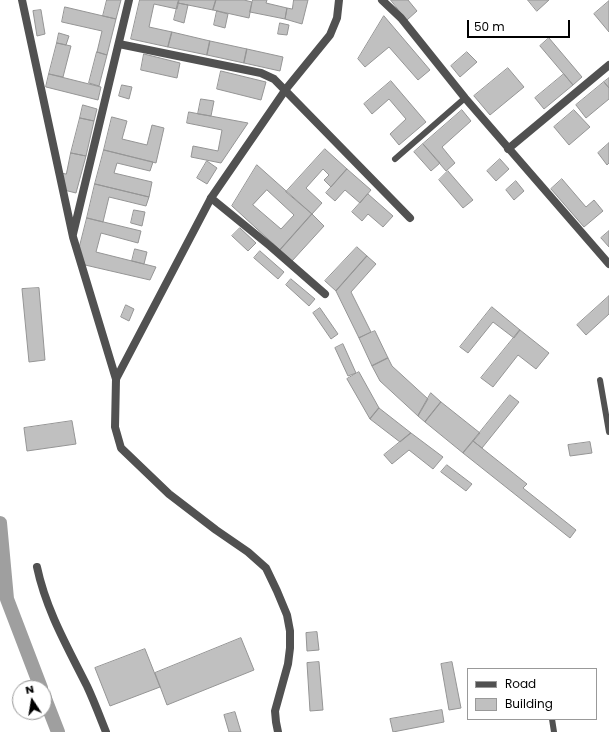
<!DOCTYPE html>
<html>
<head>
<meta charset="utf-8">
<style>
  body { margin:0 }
  #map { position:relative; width:609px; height:732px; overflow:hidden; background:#fff; font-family:Poppins,sans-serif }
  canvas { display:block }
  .legend { position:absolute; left:467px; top:668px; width:130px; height:52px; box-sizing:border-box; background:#fff; border:1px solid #999; margin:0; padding:5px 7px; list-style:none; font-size:12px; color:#000 }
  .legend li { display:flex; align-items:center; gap:8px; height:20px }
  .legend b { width:20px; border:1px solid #999 }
  .north { position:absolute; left:12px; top:680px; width:40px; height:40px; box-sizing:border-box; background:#fff; border:1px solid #999; border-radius:50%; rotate:348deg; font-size:11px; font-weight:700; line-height:16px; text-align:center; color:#000 }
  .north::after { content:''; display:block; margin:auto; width:14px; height:18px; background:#000; clip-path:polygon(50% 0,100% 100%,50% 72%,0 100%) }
  .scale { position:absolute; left:467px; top:20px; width:103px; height:18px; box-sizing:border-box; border:2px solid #000; border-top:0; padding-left:5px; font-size:12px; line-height:14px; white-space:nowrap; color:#000; -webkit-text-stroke:3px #fff; paint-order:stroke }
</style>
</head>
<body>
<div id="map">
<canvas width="609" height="732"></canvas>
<ul class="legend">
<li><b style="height:5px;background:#515151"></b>Road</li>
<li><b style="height:11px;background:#c0c0c0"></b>Building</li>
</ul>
<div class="north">N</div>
<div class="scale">50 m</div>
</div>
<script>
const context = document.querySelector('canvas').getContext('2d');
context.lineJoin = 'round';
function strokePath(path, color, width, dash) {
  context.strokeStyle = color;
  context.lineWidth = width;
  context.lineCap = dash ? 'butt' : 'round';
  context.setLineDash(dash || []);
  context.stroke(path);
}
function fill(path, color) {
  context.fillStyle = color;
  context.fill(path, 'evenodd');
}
const canal = new Path2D(`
  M0,523L7,599L41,688
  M44,696L58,732`);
const building = new Path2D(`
  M107,0H121L116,19L103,16Z
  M140,0H179L177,9L154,4L149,27L172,32L168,47L131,39Z
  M179,0H216L213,10L178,3Z
  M216,0H244L252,2L249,18L213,10Z
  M253,0H267L266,3L287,8L285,19L250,12Z
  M294,0H308L302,24L285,19L287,8L292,9Z
  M391,0H408L417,11L407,20Z
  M528,0H549L537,11Z
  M609,1V32L594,14Z
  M178,3L188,5L184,23L174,20Z
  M65,7L116,19L107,55L97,52L102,31L62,22Z
  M41,10L45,34L37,36L33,11Z
  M217,11L228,14L225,28L214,25Z
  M384,16L430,70L418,80L389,47L365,67L358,59Z
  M280,23L289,25L287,35L278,34Z
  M172,32L210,41L207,55L168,47Z
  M59,33L69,36L66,45L57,43Z
  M549,38L582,77L573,85L540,46Z
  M210,41L247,49L244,63L207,55Z
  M57,43L71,46L63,77L49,74Z
  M247,49L283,57L280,71L244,63Z
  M97,52L107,55L99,86L89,83Z
  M467,52L477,62L460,77L451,66Z
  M144,54L180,63L177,78L141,70Z
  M508,68L524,87L490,115L474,96Z
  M221,71L266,82L261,100L217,89Z
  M49,74L101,87L98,100L46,87Z
  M564,74L573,85L544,109L535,98Z
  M609,78V88L604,82Z
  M391,81L426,122L399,145L390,134L406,119L389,99L372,114L364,104Z
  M604,82L609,88V99L586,118L576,105Z
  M122,85L132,87L129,99L119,96Z
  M201,99L214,101L211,116L198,114Z
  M83,105L97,109L94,121L80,118Z
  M462,110L471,121L442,147L455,163L446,171L423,144Z
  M574,110L590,127L569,145L554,127Z
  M189,112L248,123L221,163L191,157L193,146L218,151L222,130L187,123Z
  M112,117L127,121L122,139L147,145L152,125L164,128L156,163L104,150Z
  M80,118L94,121L86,156L71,153Z
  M609,143V163L607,165L598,153Z
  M423,144L440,163L431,171L414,152Z
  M325,149L347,169L331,187L324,180L329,175L323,169L306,188L322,203L312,214L286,192Z
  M104,150L153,162L150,171L117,163L114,173L152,182L149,197L95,184Z
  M71,153L86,156L76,193L64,190L61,173L66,174Z
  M500,159L509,169L496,181L487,171Z
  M207,161L217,168L207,184L197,178Z
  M257,165L312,214L280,250L232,206ZM267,190L294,215L281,229L253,205Z
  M347,169L371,190L360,203L345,190L335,201L326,193Z
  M448,171L473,200L463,208L439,180Z
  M562,179L586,207L594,200L603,211L584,227L551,189Z
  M516,181L524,191L514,200L506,190Z
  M95,184L149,197L146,206L109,197L103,222L87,218Z
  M368,194L393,216L383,227L368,214L362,221L352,212Z
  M134,210L145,212L142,226L131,223Z
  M312,214L324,226L292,261L280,250Z
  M87,218L141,231L138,243L101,233L96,252L156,267L150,280L85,265L79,249Z
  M240,228L256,243L248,251L232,236Z
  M609,231V247L601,238Z
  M357,247L367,256L336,291L325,281Z
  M135,249L147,252L144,264L132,261Z
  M260,251L284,272L278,279L254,258Z
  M367,256L376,264L351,292L371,332L359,338L336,291Z
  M291,279L315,299L309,306L286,285Z
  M39,288L45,360L29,362L22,289Z
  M609,296V314L586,335L577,325Z
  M126,305L134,309L129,321L121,317Z
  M492,307L520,330L514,338L493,322L468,353L460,347Z
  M320,308L338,334L331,339L313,313Z
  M520,330L549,353L536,369L518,355L493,387L481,378Z
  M375,331L388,358L372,366L359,338Z
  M343,344L356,373L348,376L335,348Z
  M388,358L392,366L428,399L418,416L380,381L372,366Z
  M359,372L379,408L370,419L347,379Z
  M431,393L441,402L425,422L418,416Z
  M510,395L519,402L482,448L473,441Z
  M441,402L480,433L463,453L425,422Z
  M379,408L411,433L400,442L370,419Z
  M72,421L76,444L27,451L24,428Z
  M411,433L443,457L433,469L409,450L392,464L384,455Z
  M473,441L527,484L523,488L576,530L570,538L463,453Z
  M590,442L592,453L570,456L568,445Z
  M447,465L472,484L466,491L441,472Z
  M317,632L319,650L307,651L306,633Z
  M241,638L254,670L167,705L155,673Z
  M145,649L160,687L110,706L95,668Z
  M319,662L323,710L310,711L307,663Z
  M452,662L461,708L449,710L441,664Z
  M442,710L444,722L393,732L390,719Z
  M235,712L241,732H229L224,715Z`);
const service = new Path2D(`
  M395,159L465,98
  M600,380L609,432
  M552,719L554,732`);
const minor = new Path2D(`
  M22,0L73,237L116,379
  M382,0L401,18L465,98L609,264
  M119,44L261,73L274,79L410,218
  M508,149L609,65
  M211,198L270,246L325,294
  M73,234L129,0
  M37,567C46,610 68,648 87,686C94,701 100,717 106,732`);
const tertiary = new Path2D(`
  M278,732L276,722L275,711L288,664L290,648V631L287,615L277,591L266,568L248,552L216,530L169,494L121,448L115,427L116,379L211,198L286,89L330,35L337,18L339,0`);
strokePath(canal, '#9f9f9f', 14);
fill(building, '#c0c0c0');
strokePath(building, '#959595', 1);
strokePath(service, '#515151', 6);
strokePath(minor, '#515151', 8);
strokePath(tertiary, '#515151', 8);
</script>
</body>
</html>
